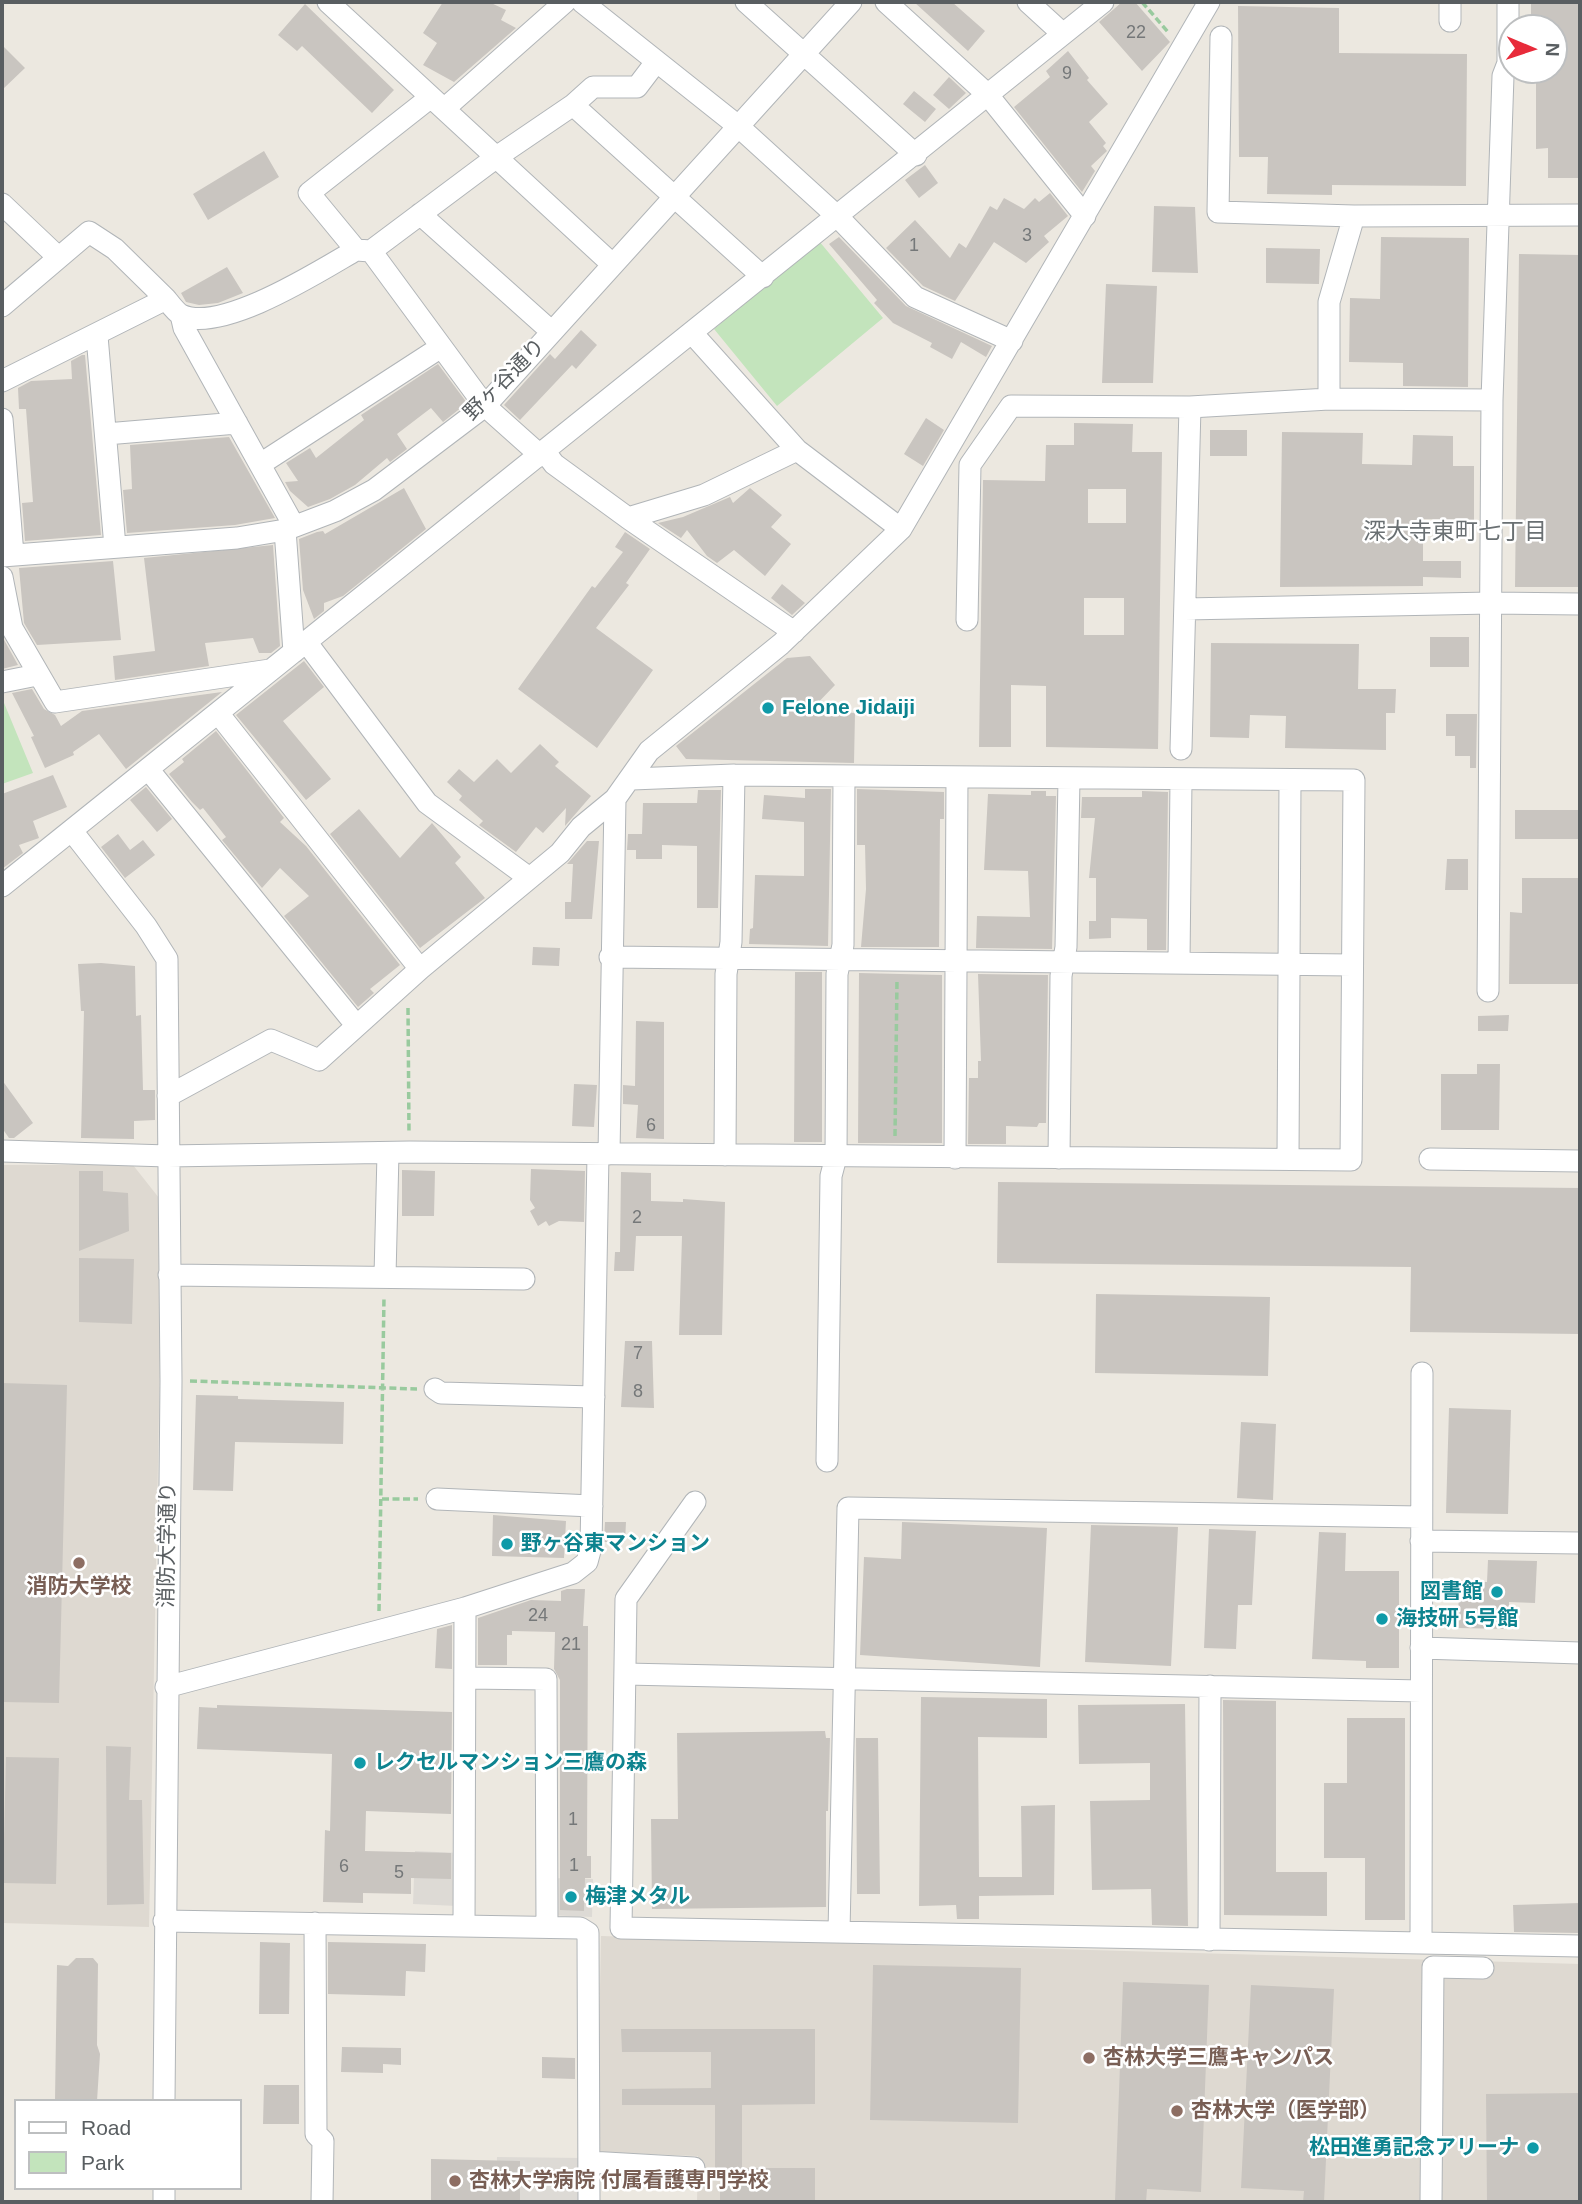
<!DOCTYPE html>
<html>
<head>
<meta charset="utf-8">
<style>
  body { margin:0 }
  #map { position:relative; width:1582px; height:2204px; overflow:hidden; background:#ece8e0; font-family:Helvetica,sans-serif }
  canvas { display:block }
  .frame { position:absolute; inset:0; border:4px solid #595e61; pointer-events:none }
  .legend { position:absolute; left:14px; top:2099px; width:228px; height:91px; box-sizing:border-box; background:#fff; border:2px solid #bdbfc0; margin:0; padding:9px 12px; list-style:none; font-size:21px; color:#595e61 }
  .legend li { display:flex; align-items:center; gap:14px; height:35px }
  .legend b { width:35px; border:2px solid #bdbfc0 }
  .north { position:absolute; left:1498px; top:14px; width:70px; height:70px; box-sizing:border-box; background:#fff; border:2px solid #bdbfc0; border-radius:50%; rotate:92deg; font-size:19px; font-weight:700; line-height:28px; text-align:center; color:#595e61 }
  .north::after { content:''; display:block; margin:auto; width:24px; height:32px; background:#e82b3a; clip-path:polygon(50% 0,100% 100%,50% 72%,0 100%) }
</style>
</head>
<body>
<div id="map">
<canvas width="1582" height="2204"></canvas>
<div class="frame"></div>
<ul class="legend">
<li><b style="height:9px;background:#fff"></b>Road</li>
<li><b style="height:19px;background:#c3e4bc"></b>Park</li>
</ul>
<div class="north">N</div>
</div>
<script>
const context = document.querySelector('canvas').getContext('2d');
context.lineJoin = 'round';
function fill(path, color) {
  context.fillStyle = color;
  context.fill(path, 'evenodd');
}
function strokePath(path, color, width, dash) {
  context.strokeStyle = color;
  context.lineWidth = width;
  context.lineCap = dash ? 'butt' : 'round';
  context.setLineDash(dash || []);
  context.stroke(path);
}
function write(font, color, halo, rows, align = 'center') {
  context.font = font + ' Helvetica,"Noto Sans JP",sans-serif';
  context.lineWidth = 5;
  context.setLineDash([]);
  context.textBaseline = 'middle';
  context.strokeStyle = halo;
  context.fillStyle = color;
  for (const [text, x, y, turn = 0] of rows) {
    context.save();
    context.translate(x, y);
    context.rotate((+turn || 0) * Math.PI / 180);
    context.textAlign = isNaN(turn) ? turn : align;
    if (halo) context.strokeText(text, 0, 0);
    context.fillText(text, 0, 0);
    context.restore();
  }
}
const industrial = new Path2D(`
  M415,1851L459,1853L457,1906L413,1904Z
  M548,1878L593,1879L592,1917L547,1915Z
  M497,2157L583,2158V2202H496Z`);
const education = new Path2D(`
  M2,1165H133L163,1203L149,1927L2,1923Z
  M601,1936L1580,1964V2202H697L698,2156L597,2152Z`);
const green = new Path2D(`
  M819,241L883,318L777,406L714,329Z
  M2,698L33,773L2,784Z`);
const building = new Path2D(`
  M443,2H489L506,10L501,20L516,28L454,82L423,65L437,43L423,33Z
  M914,2H952L985,31L968,51Z
  M1122,2H1135L1170,42L1142,71L1099,22Z
  M1531,2H1580V178H1548V148L1536,149V70H1554V28H1531Z
  M305,4L394,90L372,113L302,46L297,51L278,35Z
  M1238,6L1339,8V53L1467,54L1466,186L1332,185V195L1267,194L1268,157H1239Z
  M2,45L25,68L2,90Z
  M1068,51L1089,78L1087,80L1108,104L1089,122L1106,143L1103,146L1107,151L1091,166L1095,171L1082,192L1014,107L1050,77L1046,71Z
  M949,77L966,93L949,109L933,95Z
  M914,91L936,109L925,122L903,104Z
  M264,151L279,177L208,220L193,194Z
  M925,165L938,183L919,198L905,180Z
  M1050,193L1068,216L1044,236L1049,242L1026,263L994,242L955,301L923,286L886,248L915,220L950,258L959,243L966,248L990,206L997,210L1004,198L1024,209L1035,198L1039,202Z
  M1154,206L1195,207L1198,273L1152,272Z
  M839,237L906,306L992,346L986,357L961,342L952,359L930,347L932,343L893,323L874,303L877,300L829,244Z
  M1381,237L1469,238L1468,387L1403,386V363L1349,362L1350,298L1380,299Z
  M1266,248L1320,249L1319,284L1266,283Z
  M1519,254L1580,255V587H1515Z
  M227,267L243,293L218,303L199,305L186,302L181,293Z
  M1106,284L1157,286L1153,383H1102Z
  M581,330L597,345L576,369L572,365L520,420L504,405L550,354L555,359Z
  M82,355H85L101,535L25,541L22,503L33,502L26,409H19L18,388L31,381L72,379L71,361Z
  M438,364L467,403L443,422L431,408L397,434L407,449L390,462L387,458L355,485L330,499L308,507L290,491L285,482L298,481L286,463L310,448L316,458L364,420L361,415Z
  M926,418L944,430L923,466L904,454Z
  M1074,423L1133,424L1132,452H1162L1158,749L1046,747V686L1011,685V747H979L983,480L1045,481L1046,445H1074ZM1088,489H1126V523H1088ZM1084,598H1124V635H1084Z
  M1210,430H1247V456H1210Z
  M1282,432L1363,433L1362,464L1412,465L1413,435L1453,436V466H1474V520L1423,519V561H1461V578L1423,577V586L1280,587Z
  M229,437L275,518L235,525L127,533L123,490L132,489L130,445Z
  M404,488L426,529L343,596L324,603V611L314,619L303,590L299,539L317,532L323,531L325,534Z
  M750,488L782,515L771,527L791,544L765,576L734,550L717,563L707,556L687,530L681,538L658,523L683,517L730,497L733,503Z
  M625,532L650,549L626,583L629,585L596,628L653,670L597,748L518,689L592,586L595,588L623,552L615,547Z
  M273,545L280,646L271,653H259L253,638L205,643L209,666L115,680L113,656L155,651L144,558Z
  M113,561L121,640L37,645L24,623L19,568Z
  M782,584L805,603L792,615L771,598Z
  M2,636L18,665L2,669Z
  M1430,637H1469V667H1430Z
  M1211,643L1359,644L1358,689H1396L1395,713H1386V750L1285,748L1286,716L1250,715L1249,738L1210,737Z
  M810,656L835,685L811,710L855,713L854,763L686,759L676,746L787,658Z
  M304,661L324,687L283,721L331,779L306,800L236,715Z
  M32,689L44,709L55,715L61,726L82,711L222,692L126,769L99,734L73,752L74,755L45,768L31,737L34,736L12,693Z
  M1446,714H1477L1476,768H1470V756H1455V736H1446Z
  M216,731L284,818L280,822L306,846L400,965L370,989L374,993L358,1007L284,916L309,896L280,868L262,888L222,840L226,837L203,808L200,810L192,802L169,774L184,762L182,759Z
  M540,744L559,762L555,766L591,796L565,826L566,808L543,833L536,827L516,852L479,825L483,821L459,800L462,796L447,782L459,769L474,782L497,759L511,773Z
  M53,775L67,807L33,821L39,838L19,845L23,853L2,869V794Z
  M146,787L172,819L157,832L130,800Z
  M805,789H831L828,946L749,944L750,929L753,928L755,875L804,876V822L762,819L764,795L805,798Z
  M857,789L944,792V819H940L939,947H861L866,889L865,845H857Z
  M698,790H721L718,908H697V846L662,845V859H636V850H627L628,834H642L643,803H697Z
  M1031,791H1046V796H1056L1052,949L976,948L977,916L1030,917L1028,871L984,870L988,794L1031,795Z
  M1142,791L1168,792L1166,950H1147V919L1111,918V938L1089,939V921H1096V878H1089L1095,818H1081L1082,797H1142Z
  M359,809L400,858L432,823L461,857L455,863L485,898L420,948L330,834Z
  M1515,810H1580V839H1515Z
  M118,834L130,850L143,840L155,855L125,878L101,847Z
  M587,841H599L592,919H565V902H571L573,864H567Z
  M1447,859H1468V890H1445Z
  M1522,878H1580V984H1509L1510,912L1522,913Z
  M533,947L560,948L559,966L532,965Z
  M101,963L135,966L136,1016L141,1015L143,1090H155V1120L134,1121V1139L81,1138L84,1011H81L78,964Z
  M795,972H822V1142H794Z
  M859,973L942,975V1143H858Z
  M978,974L1048,975L1046,1123H1039L1037,1127L1006,1126V1144H968L969,1078H978V1061H981Z
  M1509,1015L1508,1031H1478V1016Z
  M636,1021L664,1022V1139L636,1138L638,1105L623,1104V1085L635,1086Z
  M1477,1064H1500L1499,1130H1441V1074H1477Z
  M2,1080L33,1123L14,1138H9L2,1128Z
  M574,1084L597,1085L594,1127L572,1126Z
  M531,1169L585,1171L584,1222L559,1221L549,1226L546,1221L538,1226L530,1211L535,1208L530,1200Z
  M402,1170L435,1171L434,1216H402Z
  M79,1171H103V1191L128,1193L129,1231L79,1251Z
  M621,1172L651,1173V1201L683,1202V1199L725,1202L722,1335H679L682,1236H636L634,1271H614L615,1252H620Z
  M998,1182L1580,1188V1334L1410,1332L1411,1267L997,1263Z
  M79,1258L134,1259L132,1324L79,1322Z
  M1096,1294L1270,1297L1268,1376L1095,1373Z
  M625,1341H652L654,1408L621,1407Z
  M2,1383L67,1385L59,1703L2,1702Z
  M196,1395L238,1396V1399L344,1402L343,1444L235,1442L233,1491L193,1490Z
  M1449,1408L1511,1410L1508,1514L1446,1513Z
  M1241,1422L1276,1424L1273,1500L1237,1498Z
  M493,1515L566,1521L564,1558L492,1556Z
  M605,1522H626L625,1542H604Z
  M902,1522L1047,1528L1040,1667L860,1655L864,1557L901,1559Z
  M1091,1525L1178,1527L1171,1666L1085,1662Z
  M1209,1529L1256,1531L1252,1605H1238L1236,1649L1204,1648Z
  M1319,1532L1346,1533L1345,1571H1399V1668H1366V1661L1312,1659Z
  M1488,1560L1537,1561L1535,1603L1509,1602V1629L1458,1628L1459,1581L1487,1582Z
  M567,1589H585L583,1626H588L587,1856H591V1878H585L584,1911L560,1910V1680L554,1669L555,1632L512,1631V1635H507V1665H478V1618L531,1600L561,1601V1591Z
  M452,1625V1669L435,1668L437,1629Z
  M921,1697L1047,1699V1738L978,1737L979,1877H1022L1021,1806L1055,1805L1054,1895L979,1896V1919H957L956,1905L919,1906Z
  M1223,1700L1276,1701V1872H1327V1916L1224,1915Z
  M1185,1704L1188,1926L1152,1925L1151,1889L1092,1890L1090,1801L1150,1800V1763L1079,1764L1078,1705Z
  M217,1705L452,1712L451,1814L366,1811L365,1851L451,1853V1879L411,1878V1894L363,1893V1903L323,1902L325,1830L330,1831L332,1754L197,1749L199,1707L217,1708Z
  M1347,1718H1405V1920H1365V1858H1324V1783H1347Z
  M825,1731L826,1738H830L828,1811H826V1907L652,1909L651,1819H678L677,1733Z
  M856,1738H878L880,1894H857Z
  M106,1746L131,1747L129,1800H142L144,1904L107,1905Z
  M6,1757L59,1758L56,1884L3,1883Z
  M1580,1903V1933L1514,1932L1513,1905Z
  M260,1942L290,1943L289,2014H259Z
  M328,1942L426,1944L425,1972L406,1971L405,1996L328,1994Z
  M76,1958H93L98,1964L97,2045L100,2054L97,2101H55L57,1965L68,1966Z
  M873,1965L1021,1968L1018,2123L870,2120Z
  M1123,1982L1209,1985L1201,2192L1147,2189L1146,2202H1115Z
  M1251,1985L1334,1989L1324,2202H1303L1304,2191L1241,2188Z
  M621,2029H815V2104L742,2105V2168H815V2202H720V2180H715V2105H622V2089L711,2088V2052H622Z
  M342,2047L401,2048V2065L383,2064V2073L341,2072Z
  M542,2057L575,2058V2079L542,2078Z
  M264,2085H299V2124H263Z
  M1580,2093V2202H1487L1486,2094Z
  M431,2159L520,2161V2202H431Z`);
const path = new Path2D(`
  M1142,2L1168,32
  M408,1008L409,1133
  M895,1136L897,980
  M190,1381L417,1389
  M382,1499H418
  M379,1611L384,1297`);
const minor = new Path2D(`
  M328,2L612,264
  M582,2L738,126L838,217L915,297L1012,341
  M746,2L916,155
  M886,2L987,94L1085,216
  M1028,2L1063,34
  M1450,21V2
  M1221,37L1218,212L1354,216L1580,215
  M573,105L763,277
  M444,109L565,2
  M2,204L58,257
  M420,214L552,332
  M356,250L309,193L431,97
  M371,251L485,406L541,456
  M2,306L89,232L115,249L166,299
  M181,315L184,328L294,526
  M692,333L797,450L901,529
  M97,336L115,547
  M2,381L166,299C170,304 176,312 181,315C222,334 321,270 356,250L371,251L498,156L573,105L593,87H637L656,62
  M1329,399V302L1354,216
  M2,419L13,555
  M106,434L237,423
  M545,452L554,464L628,518L794,632
  M262,463L441,347
  M628,518L704,495L797,450
  M285,530L294,652
  M2,556L237,538L285,530L335,511L374,490L485,406L851,2
  M2,577L12,628L55,702L270,670
  M1185,609L1491,603L1580,604
  M967,620L970,465L1011,406L1190,407L1329,399L1492,400
  M307,643L427,803L528,877
  M2,682L37,675
  M218,713L420,969
  M1181,749L1190,407
  M148,769L356,1025
  M72,831L146,926L167,959L171,1381L164,2101
  M2,886L1103,2
  M610,957L1352,965
  M1179,962L1181,779
  M1488,991L1492,400L1503,76L1508,63V2
  M168,1096L271,1040L319,1060L420,969L560,853L581,827L615,799L649,751L781,644L901,529L1209,2
  M2,1151L168,1156L410,1152L1351,1160L1354,780L734,775L632,779
  M609,1154L615,799
  M725,1155L726,974L731,942L734,775
  M955,1158L957,777
  M1059,1158L1061,976L1066,947L1069,778
  M1288,1159L1290,780
  M1430,1159L1580,1161
  M169,1275L524,1279
  M385,1276L388,1153
  M435,1389L441,1393L594,1397
  M827,1461L831,1176L836,1157L837,974L843,945L844,776
  M437,1499L592,1506
  M695,1502L626,1599L621,1928L1421,1943L1422,1373
  M1421,1541L1580,1543
  M1421,1648L1580,1653
  M625,1674L1421,1691
  M465,1678L546,1679L547,1927
  M166,1687L465,1608L573,1573L587,1562L591,1547L598,1154
  M164,1921L580,1928L588,1933L589,2202
  M315,1923L316,2134L323,2141L322,2202
  M464,1926L465,1608
  M839,1932L848,1508L1421,1517
  M1209,1940L1210,1686
  M1421,1943L1580,1946
  M589,2162L694,2168
  M164,2202V2188
  M1431,2202L1433,1967L1483,1968`);
const markers = [
  [768,708,7,"#0f9aa8"],
  [507,1544,7,"#0f9aa8"],
  [79,1563,7,"#8d6e63"],
  [1497,1592,7,"#0f9aa8"],
  [1382,1619,7,"#0f9aa8"],
  [360,1763,7,"#0f9aa8"],
  [571,1897,7,"#0f9aa8"],
  [1089,2058,7,"#8d6e63"],
  [1177,2111,7,"#8d6e63"],
  [1533,2148,7,"#0f9aa8"],
  [455,2181,7,"#8d6e63"]
];
const numberNames = [
  ["22",1136,33],
  ["9",1067,74],
  ["3",1027,236],
  ["1",914,246],
  ["6",651,1126],
  ["2",637,1218],
  ["7",638,1354],
  ["8",638,1392],
  ["24",538,1616],
  ["21",571,1645],
  ["1",573,1820],
  ["1",574,1866],
  ["6",344,1867],
  ["5",399,1873]
];
const streetNames = [
  ["野ヶ谷通り",505,380,-45],
  ["消防大学通り",168,1545,-89]
];
const cultureNames = [
  ["Felone Jidaiji",782,708],
  ["野ヶ谷東マンション",521,1544],
  ["図書館",1483,1592,"right"],
  ["海技研 5号館",1396,1619],
  ["レクセルマンション三鷹の森",374,1763],
  ["梅津メタル",585,1897],
  ["松田進勇記念アリーナ",1519,2148,"right"]
];
const educationNames = [
  ["消防大学校",79,1587,"center"],
  ["杏林大学三鷹キャンパス",1103,2058],
  ["杏林大学（医学部）",1191,2111],
  ["杏林大学病院 付属看護専門学校",469,2181]
];
const neighbourhoodNames = [
  ["深大寺東町七丁目",1455,533]
];
fill(industrial, '#dddad5');
fill(education, '#ded9d1');
fill(green, '#c3e4bc');
fill(building, '#c9c5c0');
strokePath(minor, '#b1b5b8', 23);
strokePath(path, '#99ca9e', 3.5, [7, 3.5]);
strokePath(minor, '#fff', 21);
for (const [x, y, r, color] of markers) {
  const dot = new Path2D();
  dot.arc(x, y, r, 0, 2 * Math.PI);
  context.fillStyle = color;
  context.fill(dot);
  strokePath(dot, '#fff', 2.5);
}
write('18px', '#757879', null, numberNames);
write('21px', '#595e61', '#fff', streetNames);
write('bold 21px', '#0d838f', '#fff', cultureNames, 'left');
write('bold 21px', '#785e54', '#fff', educationNames, 'left');
write('23px', '#6a7073', '#fff', neighbourhoodNames);
</script>
</body>
</html>
